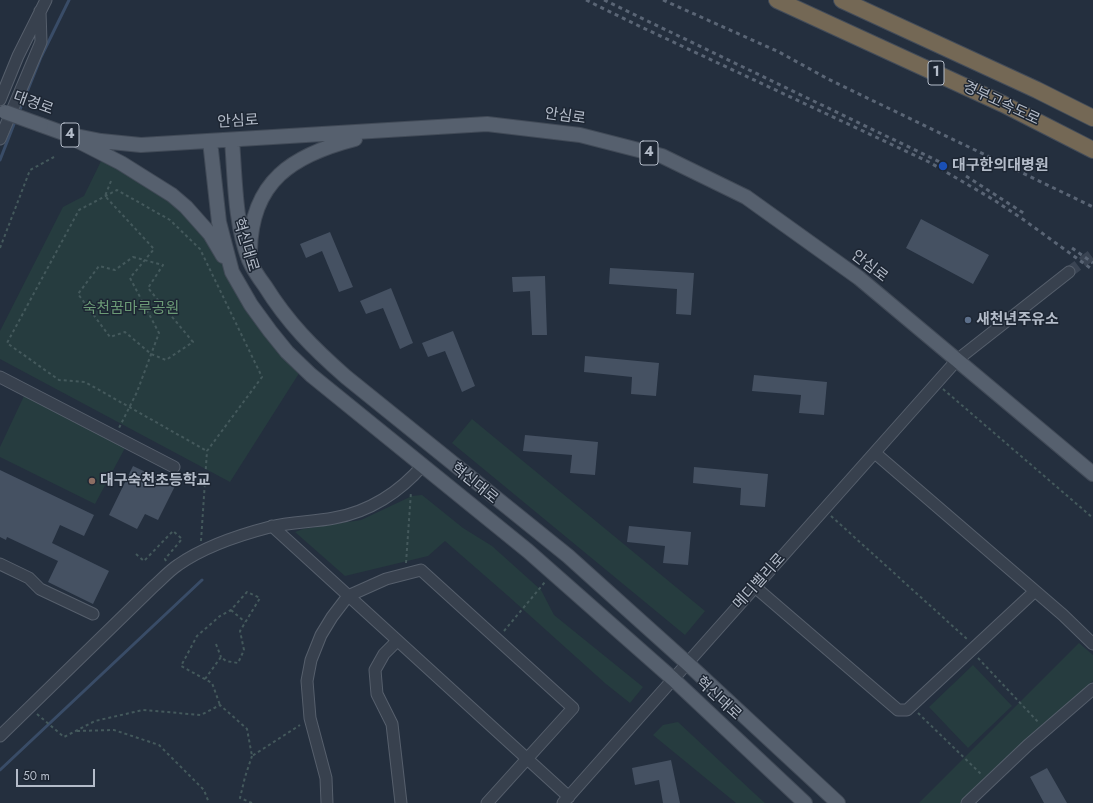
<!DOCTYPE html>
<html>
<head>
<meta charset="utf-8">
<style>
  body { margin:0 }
  #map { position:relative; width:1093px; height:803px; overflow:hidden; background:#242f3e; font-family:Jost,sans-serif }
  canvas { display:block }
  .scale { position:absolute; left:16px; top:769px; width:79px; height:18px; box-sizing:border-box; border:2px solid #b4bcc9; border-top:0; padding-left:5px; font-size:12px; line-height:14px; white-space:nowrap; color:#b4bcc9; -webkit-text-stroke:3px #1d2633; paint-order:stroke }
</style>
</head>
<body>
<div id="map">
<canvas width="1093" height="803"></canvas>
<div class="scale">50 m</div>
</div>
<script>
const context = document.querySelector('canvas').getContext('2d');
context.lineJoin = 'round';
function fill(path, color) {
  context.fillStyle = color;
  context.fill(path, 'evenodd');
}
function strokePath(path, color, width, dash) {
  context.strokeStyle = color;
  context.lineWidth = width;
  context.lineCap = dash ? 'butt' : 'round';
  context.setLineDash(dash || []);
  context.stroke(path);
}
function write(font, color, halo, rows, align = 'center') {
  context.font = font + ' Jost,"Noto Sans KR",sans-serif';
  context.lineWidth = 3;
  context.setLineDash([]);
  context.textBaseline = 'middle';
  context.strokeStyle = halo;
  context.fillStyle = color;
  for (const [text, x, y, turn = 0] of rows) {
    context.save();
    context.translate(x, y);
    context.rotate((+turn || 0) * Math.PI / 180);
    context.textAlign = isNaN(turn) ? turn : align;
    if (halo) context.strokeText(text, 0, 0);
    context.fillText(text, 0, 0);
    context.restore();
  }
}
const green = new Path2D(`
  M104,155L186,207L303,367L230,482L0,359V331L63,207L84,196Z
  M24,396L125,448L95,504L0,457V447Z
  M472,419L705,611L685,635L452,443Z
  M422,495L463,528L492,546L541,590L554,615L643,687L630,703L606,684L507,595L445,541L428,556L345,576L295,532L303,529L361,520L412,496Z
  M1079,643L1093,655V681L961,803H919Z
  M973,665L1012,706L968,748L929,707Z
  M678,722L755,794L765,803H736L653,735L663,725Z`);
const stream = new Path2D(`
  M19,112L41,57L69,0
  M0,160L16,119
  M0,770L202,580`);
const building = new Path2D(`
  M921,219L989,255L973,284L906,248Z
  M330,232L353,287L339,292L322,251L306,258L300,244Z
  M610,268L694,273L691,315L676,314L677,289L609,284Z
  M545,276L547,335H532L530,291L513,292L512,277Z
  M391,288L413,343L400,349L383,308L366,314L360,301Z
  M453,331L475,386L462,392L445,351L428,357L422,343Z
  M585,356L659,363L656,396L631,394L632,377L584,372Z
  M754,375L827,382L824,415L799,413L801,395L752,391Z
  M525,435L598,442L595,475L570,473L572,455L523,451Z
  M133,466L175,486L158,520L145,514L137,529L109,515Z
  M694,467L768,474L765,507L740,505L741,488L693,483Z
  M0,470L94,515L84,536L60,525L52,543L109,571L93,604L48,582L58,561L7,537L6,540L0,537Z
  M629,526L691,532L688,565L663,563L665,546L627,542Z
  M671,760L680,803H663L659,780L635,785L632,768Z
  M1047,768L1067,803H1044L1030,777Z`);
const minorTunnel = new Path2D(`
  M1069,272L1093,254`);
const path = new Path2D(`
  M111,181L105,196L154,249L130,278L159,333L137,392L119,428
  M0,248L30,170L54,157
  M133,257L163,265L148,288L193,342L166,360L151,354L125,332L110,337L78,294L99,266L115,270Z
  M943,389L1093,518
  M831,516L967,639
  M201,541L207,451L262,377L200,249L170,220L117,190L79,210L7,343L59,380L85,382L207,451
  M136,554L144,561L173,531L182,539L165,559L166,561
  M406,563L411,492
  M231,610L245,622
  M504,631L545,582
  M216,644L221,657
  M978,658L1039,723
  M205,679L221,657L226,661L238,663L244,650L240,631L260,598L247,592L231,610L220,616L197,636L181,666L212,683L220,705
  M918,713L982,775
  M37,714L64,737L95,721L143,710L201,715L220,705L247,729L252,756L300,725
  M77,731L114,730L159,745L204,790L209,803
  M252,803L240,798L245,777L252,756`);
const minor = new Path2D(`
  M0,100L18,56L46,0
  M0,139L41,42L40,11
  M0,377L174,467
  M875,453L1063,615L1093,644
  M272,526L569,797
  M0,564L29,578L40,589L93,614
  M755,587L898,710H907L1035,591
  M397,641L384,654L375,670L377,694L392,724L401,803
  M0,736L153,587C161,580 169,571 178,565C205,546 239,535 270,527C291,522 313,522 334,518C369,512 400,492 423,465
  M327,803L326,778L310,718L307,681L311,660L321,635L332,617L348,596L386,579L421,570L573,708L487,803
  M563,803L957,360L1069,272
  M967,803L1027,746L1093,689`);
const major = new Path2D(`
  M41,125L66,134L101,141L141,145L487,124L580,135L662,156L746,197L859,278L1093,474
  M232,140C235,179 235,224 249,260C253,269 259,278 265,286C288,323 313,348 346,377L568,556L687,663L838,803
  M78,141L121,163L172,195L186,207L210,234L223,256
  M210,141L219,222L232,272L251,305L270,331L287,352L311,375L528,551L673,679L805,803
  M250,251C251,181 293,155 355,139`);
const highway = new Path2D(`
  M777,0L1003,104L1093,150
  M842,0L1037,90L1093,118`);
const rail = new Path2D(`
  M586,0L637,25L929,162L994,200L1024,220L1093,270
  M604,0L940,162
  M663,0L779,52L828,79L1093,207
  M966,176L1025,214
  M1072,248L1093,263`);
const majorBridge = new Path2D(`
  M5,112L41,125`);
const markers = [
  [943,166,5,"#1a4fb4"],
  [968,320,4,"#5c6f8a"],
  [92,481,4,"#8d6e63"]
];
const shields = [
  [936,73,16],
  [70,135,18],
  [649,153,18]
];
const shieldNames = [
  ["1",936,73],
  ["4",70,135],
  ["4",649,153]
];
const streetNames = [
  ["대경로",33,104,20],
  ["경부고속도로",1001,104,25],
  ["안심로",565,117,8],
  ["안심로",238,122,-3],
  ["혁신대로",245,245,73],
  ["안심로",869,267,38],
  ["혁신대로",474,484,39],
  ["메디밸리로",760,582,-48],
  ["혁신대로",718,699,43]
];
const poiNames = [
  ["대구한의대병원",952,166],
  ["새천년주유소",976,320],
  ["대구숙천초등학교",100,481]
];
const parkNames = [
  ["숙천꿈마루공원",131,309]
];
fill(green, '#263c3f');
strokePath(stream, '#394c67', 3);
fill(building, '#455162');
strokePath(minorTunnel, '#3a4453', 11, [11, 5.5]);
strokePath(minor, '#565f6c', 13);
strokePath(major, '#414a57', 16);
strokePath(highway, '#434c59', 18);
strokePath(path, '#44595c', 2, [3, 3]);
strokePath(minor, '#38414e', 11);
strokePath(major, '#56606e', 14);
strokePath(highway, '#746855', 16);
strokePath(rail, '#5a6575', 3, [4, 4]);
strokePath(majorBridge, '#414a57', 16, []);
strokePath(majorBridge, '#56606e', 14);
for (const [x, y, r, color] of markers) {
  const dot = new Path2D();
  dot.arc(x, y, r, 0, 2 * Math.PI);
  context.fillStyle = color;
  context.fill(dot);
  strokePath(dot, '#1d2633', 1.5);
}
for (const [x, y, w] of shields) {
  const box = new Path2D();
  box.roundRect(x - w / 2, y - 12, w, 24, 3);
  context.fillStyle = '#1d2633';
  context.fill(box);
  strokePath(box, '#b4bcc9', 1);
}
write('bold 14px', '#b4bcc9', null, shieldNames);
write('15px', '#b4bcc9', '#1d2633', streetNames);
write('bold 15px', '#b4bcc9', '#1d2633', poiNames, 'left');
write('15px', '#6b9a76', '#1d2633', parkNames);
</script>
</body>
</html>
